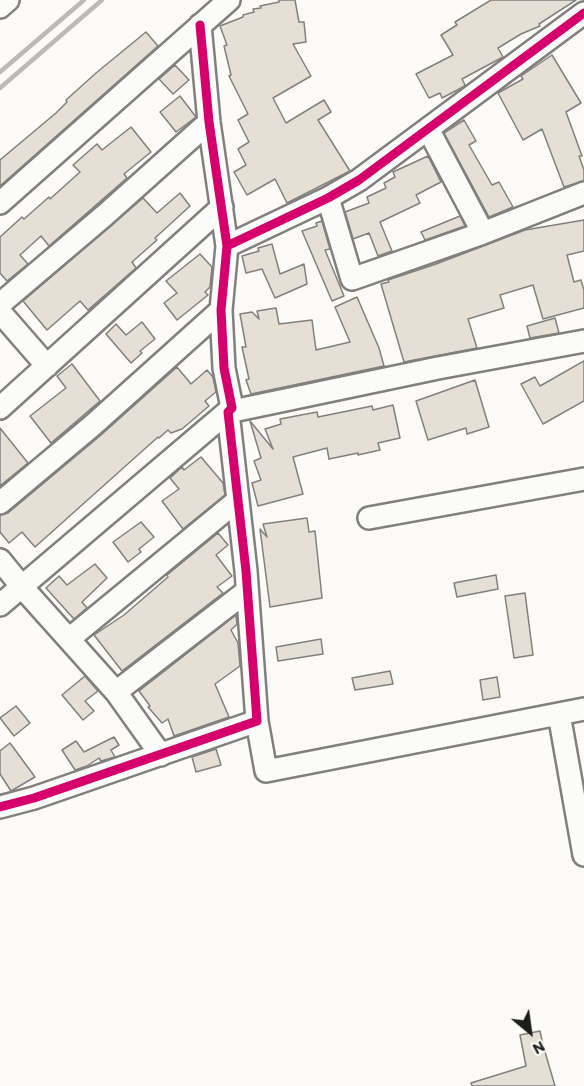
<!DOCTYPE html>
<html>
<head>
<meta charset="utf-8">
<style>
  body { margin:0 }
  #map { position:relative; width:584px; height:1086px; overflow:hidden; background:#fcfbf8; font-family:Itim,sans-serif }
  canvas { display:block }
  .north { position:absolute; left:500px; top:1002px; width:60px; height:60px; -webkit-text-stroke:4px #fdfcf7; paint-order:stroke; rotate:151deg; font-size:16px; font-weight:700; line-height:24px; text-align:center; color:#1c1c1c }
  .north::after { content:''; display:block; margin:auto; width:21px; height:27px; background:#1c1c1c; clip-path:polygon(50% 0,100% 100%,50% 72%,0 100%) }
</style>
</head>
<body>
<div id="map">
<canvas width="584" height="1086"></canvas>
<div class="north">N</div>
</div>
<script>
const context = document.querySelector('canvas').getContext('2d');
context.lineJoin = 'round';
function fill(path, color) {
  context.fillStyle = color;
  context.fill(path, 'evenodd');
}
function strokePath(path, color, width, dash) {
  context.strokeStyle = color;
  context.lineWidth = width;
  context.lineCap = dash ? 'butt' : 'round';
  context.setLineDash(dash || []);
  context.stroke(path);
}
const building = new Path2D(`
  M279,0H295L299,22H304L306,42L293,44L311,76L273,98L286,123L324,100L331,112L318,120L350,171L287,203L275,179L247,195L234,172L246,165L238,149L249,142L238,120L248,114L229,76L231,75L224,46L227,45L220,26L243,17V15L254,12L253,9L261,8L260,6L279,2Z
  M491,0H576L539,24L540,26L521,34L498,48L503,57L462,79L465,85L463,87L442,98L440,93L429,98L416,74L453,55L441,35L457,25L455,22Z
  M146,32L158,46L0,186V160L56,113L67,102L66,100L96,73Z
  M552,55L581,103L566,112L582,156H579L584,170V181L564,187L542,129L523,140L498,93L523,79L521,76Z
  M175,65L189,80L173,94L159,79Z
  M180,96L196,117L176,132L160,112Z
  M464,120L476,141L469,145L492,185L499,182L513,207L489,217L444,133Z
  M131,127L151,152L124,174L127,178L49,246L41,236L20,255L28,264L7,281L0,273V237L22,217L24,219L49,197L50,199L80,172L73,165L97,144L102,150Z
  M428,156L441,182L416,195L420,203L380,222L392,251L378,256L369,233L353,239L345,212L369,203L367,197L386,188L384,183L395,177L393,172Z
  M180,193L190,206L155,238L157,240L132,262L136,268L88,310L80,301L47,330L23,301L143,198L157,213Z
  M460,216L465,226L425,240L421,232Z
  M584,220V251L567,255L574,282L581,280L584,290V308L543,319L533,285L500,295L504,308L468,319L477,348L404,362L381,284L389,282L388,280L436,264L525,230Z
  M322,221L330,249L325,250L344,296L332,301L302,231L317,226L316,223Z
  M272,244L280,274L304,264L307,284L275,298L262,269L246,273L242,256L259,251L258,248Z
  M200,254L212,267L210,287L205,292L208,295L177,320L164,303L177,293L166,281Z
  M357,297L379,348L384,366L251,394L246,380L249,379L242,347H246L240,314L252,312L259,319L257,311L276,308L279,324L312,320L316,350L350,342L335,307Z
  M555,318L559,333L530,338L527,326Z
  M142,322L155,339L140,351L142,353L131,363L106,334L116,324L126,335Z
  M584,361V401L543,424L521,384L535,377L540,386Z
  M72,364L100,401L51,443L30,416L66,388L57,376Z
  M177,367L191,384L207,370L213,377L216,392L205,401L209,406L182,429L171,433L168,430L159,438L158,437L35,547L22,532L9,543L0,532V515L8,513L101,435Z
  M475,380L489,427L467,434L466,428L428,440L416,401Z
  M393,405L400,438L378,443L380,450L358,455V453L329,459L327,448L293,457L303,494L258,506L252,483L261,480L254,461L261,458L250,421L273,449L265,429L281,424L280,419L317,412L318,417L372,406L373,410Z
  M0,428L28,463L0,486Z
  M201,457L223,483L225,495L183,529L162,501L179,489L170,478L182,467L184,470Z
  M307,518L309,532L315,531L322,598L270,607L260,529L267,537L263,524Z
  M141,522L154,537L139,549L141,552L128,562L113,542Z
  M218,533L228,545L216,555L232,576L217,587L223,593L122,671L94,635L124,615L168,577L167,575Z
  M95,564L107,578L82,602L87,608L74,619L46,588L59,576L67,585Z
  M496,575L498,589L457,597L454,583Z
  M525,593L533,655L514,658L505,596Z
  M236,615L237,624L231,630L238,643L240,666L215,684L229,717L174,736L168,719L162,723L148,707L150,706L139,691Z
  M321,639L323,654L278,661L276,647Z
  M390,671L393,684L355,690L352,678Z
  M85,676L98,691L85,701L94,711L83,720L62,695Z
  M497,677L500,697L483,700L480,680Z
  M16,706L30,723L14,736L0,718Z
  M114,737L119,745L111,750L115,757L101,761L99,758L87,766L75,770L62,750L76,741L84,752Z
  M10,743L35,777L11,791L0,774V751Z
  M216,749L221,765L196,772L192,757Z
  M540,1031L543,1045L555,1086H472L471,1083L526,1066L520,1035Z`);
const minor = new Path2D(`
  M0,7L8,0
  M428,129L483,233
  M328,198L352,279L483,233L584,193
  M0,203L229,0
  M227,246L328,198L359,180L584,13
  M0,304L105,215L209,122
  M0,312L47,366
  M0,408L222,207
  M228,412L438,368L584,341
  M0,503L93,425L221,310
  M369,518L584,479
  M0,560L22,587L116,692L161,755
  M0,605L232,408
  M69,639L238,500
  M116,692L247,591
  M559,714L584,855
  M257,721L266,771L584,709
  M0,807L34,798L257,721L246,571L228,412L232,408L224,368L221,310L227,246L209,122L200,25`);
const rail = new Path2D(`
  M0,72L84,0
  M0,88L102,0`);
const cycleway = new Path2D(`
  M227,246L328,198L359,180L584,13
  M0,807L34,798L257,721L246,571L228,412L232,408L224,368L221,310L227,246L209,122L200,25`);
fill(building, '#e6dfd5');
strokePath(building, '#81807f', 1.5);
strokePath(minor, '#81807f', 26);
strokePath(minor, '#fbfbf9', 21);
strokePath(rail, '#bbbab8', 4.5);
strokePath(cycleway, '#d6006c', 9);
</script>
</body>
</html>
